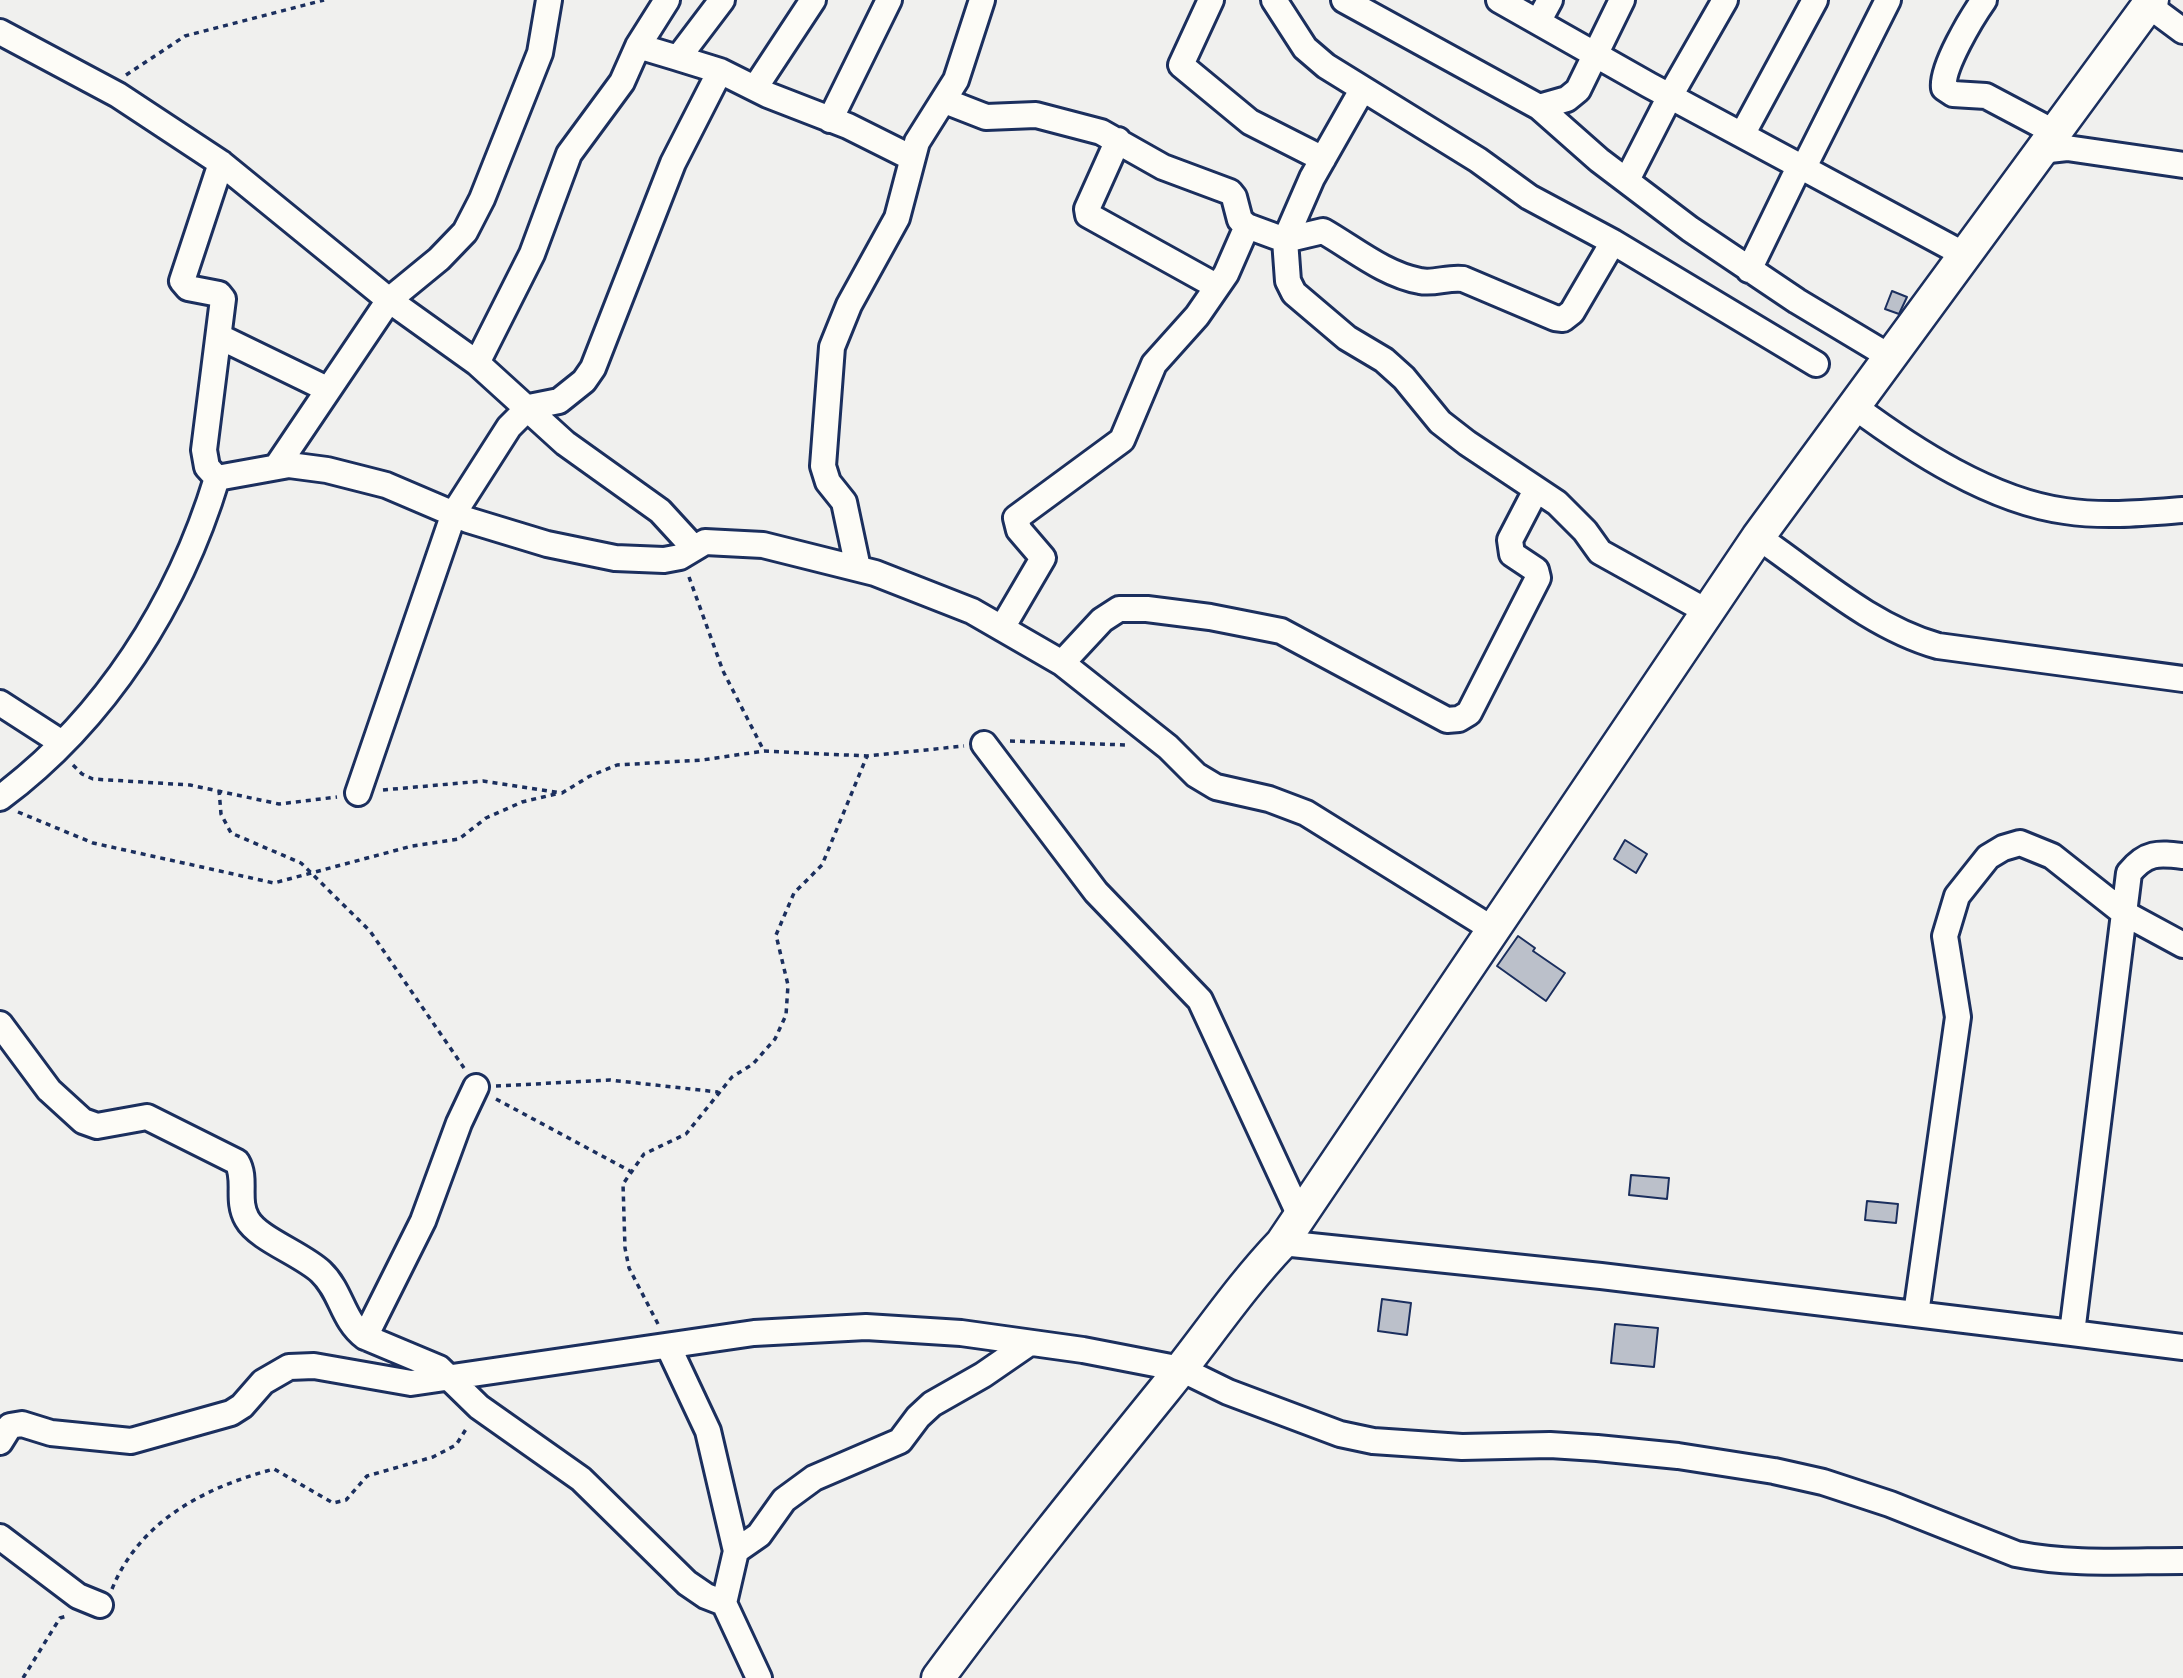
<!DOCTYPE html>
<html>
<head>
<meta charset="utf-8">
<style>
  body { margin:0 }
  canvas { display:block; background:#f0f0ee }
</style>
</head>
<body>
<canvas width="2183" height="1678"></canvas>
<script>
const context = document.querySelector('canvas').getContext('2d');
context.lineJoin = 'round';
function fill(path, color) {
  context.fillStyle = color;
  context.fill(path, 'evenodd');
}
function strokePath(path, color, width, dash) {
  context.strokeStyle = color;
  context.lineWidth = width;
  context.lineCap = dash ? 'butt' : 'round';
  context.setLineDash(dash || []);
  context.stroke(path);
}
const building = new Path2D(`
  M1892,291L1907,297L1899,314L1885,309Z
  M1625,840L1647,854L1636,873L1614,859Z
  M1518,936L1535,948L1533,951L1565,973L1546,1001L1497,966Z
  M1631,1175L1669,1178L1667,1199L1629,1195Z
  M1867,1201L1898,1204L1896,1223L1865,1220Z
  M1382,1299L1411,1303L1407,1335L1378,1331Z
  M1615,1324L1658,1328L1654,1367L1611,1363Z`);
const path = new Path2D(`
  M126,75L185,36L324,0
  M689,577L723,671L764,751
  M1010,741L1128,745
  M73,765L82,774L93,779L190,785L279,804L337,797
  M219,790L221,814L231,833L301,863L370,931L464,1068
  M383,790L483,781L562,793L590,776L617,765L702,760L764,751L867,756L964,746
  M18,812L93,843L274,883L412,846L459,839L486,818L522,802L560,793
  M496,1086L610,1080L718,1092
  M496,1099L630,1171
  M658,1324L629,1268L625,1248L623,1184L644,1154L686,1134L732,1077L753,1064L775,1039L786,1015L788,985L776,935L794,893L822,865L867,756
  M112,1589C140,1520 206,1487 274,1469L333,1503L346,1500L367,1476L433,1457L456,1445L468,1426
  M23,1678L60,1618L67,1616`);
const minor = new Path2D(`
  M1211,0L1181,65L1250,122L1323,159
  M1274,0L1305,48L1326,66L1478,160L1529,197L1613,242L1816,364
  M1344,0L1539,107L1599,160L1690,229L1797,301L1892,358
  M1499,0L1649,85L1965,255
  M1984,0C1972,17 1941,68 1944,88L1953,94L1986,96L2054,132
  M2148,5L2183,31
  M1538,22L1550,0
  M0,32L118,95L221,163L389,300L477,363L565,443L660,511L693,547
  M638,46L678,58L722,0
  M678,58L720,71L768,95L848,126L912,158
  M755,88L813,0
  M1362,90L1312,178L1285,240L1288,281L1294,293L1347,338L1384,360L1404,378L1440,422L1467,443L1557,503L1585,531L1600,552L1708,612
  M945,101L986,117L1036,115L1101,132L1163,167L1230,192L1234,197L1240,220L1247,226L1285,240L1323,231C1353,248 1385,275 1420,281C1434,284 1448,277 1463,279L1555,318L1563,319L1572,312L1613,242
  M1539,107L1567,99L1578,90L1622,0
  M830,120L889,0
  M1742,135L1815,0
  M1118,140L1087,209L1088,215L1216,286
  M2040,151L2067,148L2183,165
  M1804,167L1888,0
  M1627,180L1670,96L1725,0
  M1749,270L1800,165
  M220,337L327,389
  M477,363L532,254L569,154L622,82L638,46L667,0
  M1855,407C1913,450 1991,501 2065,511C2104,517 2144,513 2183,510
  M277,466L389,300L439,259L465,232L482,199L540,53L549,0
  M217,478L207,467L204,450L223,299L219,294L188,288L182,281L221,163
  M1758,537C1815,576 1871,627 1938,646L2183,679
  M858,568L844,502L828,482L823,466L832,347L849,305L897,218L917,142L956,80L982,0
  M1002,628L1043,558L1019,530L1016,518L1122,440L1154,364L1197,316L1226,274L1247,226
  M1062,663L1102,620L1119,609H1147L1210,617L1281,631L1447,720L1459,719L1469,713L1538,578L1536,570L1512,554L1510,540L1536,490
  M0,703L62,743
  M984,744L1096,892L1200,1000L1300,1216
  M358,793L454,513L509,427L529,407L559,401L584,381L593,368L673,163L720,71
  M0,798C106,719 179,603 217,478L289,465L327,470L386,485L468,520L547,544L615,558L664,560L680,557L705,542L763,545L875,573L972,611L1062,663L1168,747L1196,775L1216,787L1269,799L1306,813L1494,930
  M2183,856C2158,853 2146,852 2129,873L2072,1333L2183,1347
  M0,1024L49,1090L83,1121L97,1126L147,1117L237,1162C247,1179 236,1200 247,1219C258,1239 302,1254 321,1272C342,1292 342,1320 365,1337L439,1368L479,1407L581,1479L687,1583L706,1596L724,1603L759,1678
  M1282,1243L1601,1276L2072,1333
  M1916,1314L1958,1017L1945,936L1957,896L1988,857L2003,848L2020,843L2052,856L2124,913L2183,945
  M365,1337L423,1221L459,1123L476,1087
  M669,1348L708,1431L736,1551L724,1603
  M0,1442L10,1426L22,1424L51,1433L131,1441L231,1413L242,1406L263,1382L289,1367L314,1366L411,1383L754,1333L866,1327L961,1333L1083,1350L1181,1369L1228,1392L1340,1434L1373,1441L1462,1447L1550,1445L1597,1448L1678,1456L1774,1471L1823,1482L1890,1504L2016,1554C2071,1565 2127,1561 2183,1561
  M0,1537L78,1596L100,1605
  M736,1551L759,1535L784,1500L814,1478L900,1441L918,1417L932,1404L983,1375L1028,1344`);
const tertiary = new Path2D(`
  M938,1678C1011,1579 1088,1484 1165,1389C1205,1340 1239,1288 1282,1243L1758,537L2152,0`);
fill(building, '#bbc0ca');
strokePath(building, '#1b2f5e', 2);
strokePath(minor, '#1b2f5e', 30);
strokePath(tertiary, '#1b2f5e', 37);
strokePath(path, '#1b2f5e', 3.5, [5, 5]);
strokePath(minor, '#fdfcf7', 24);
strokePath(tertiary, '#fdfcf7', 32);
</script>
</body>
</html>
